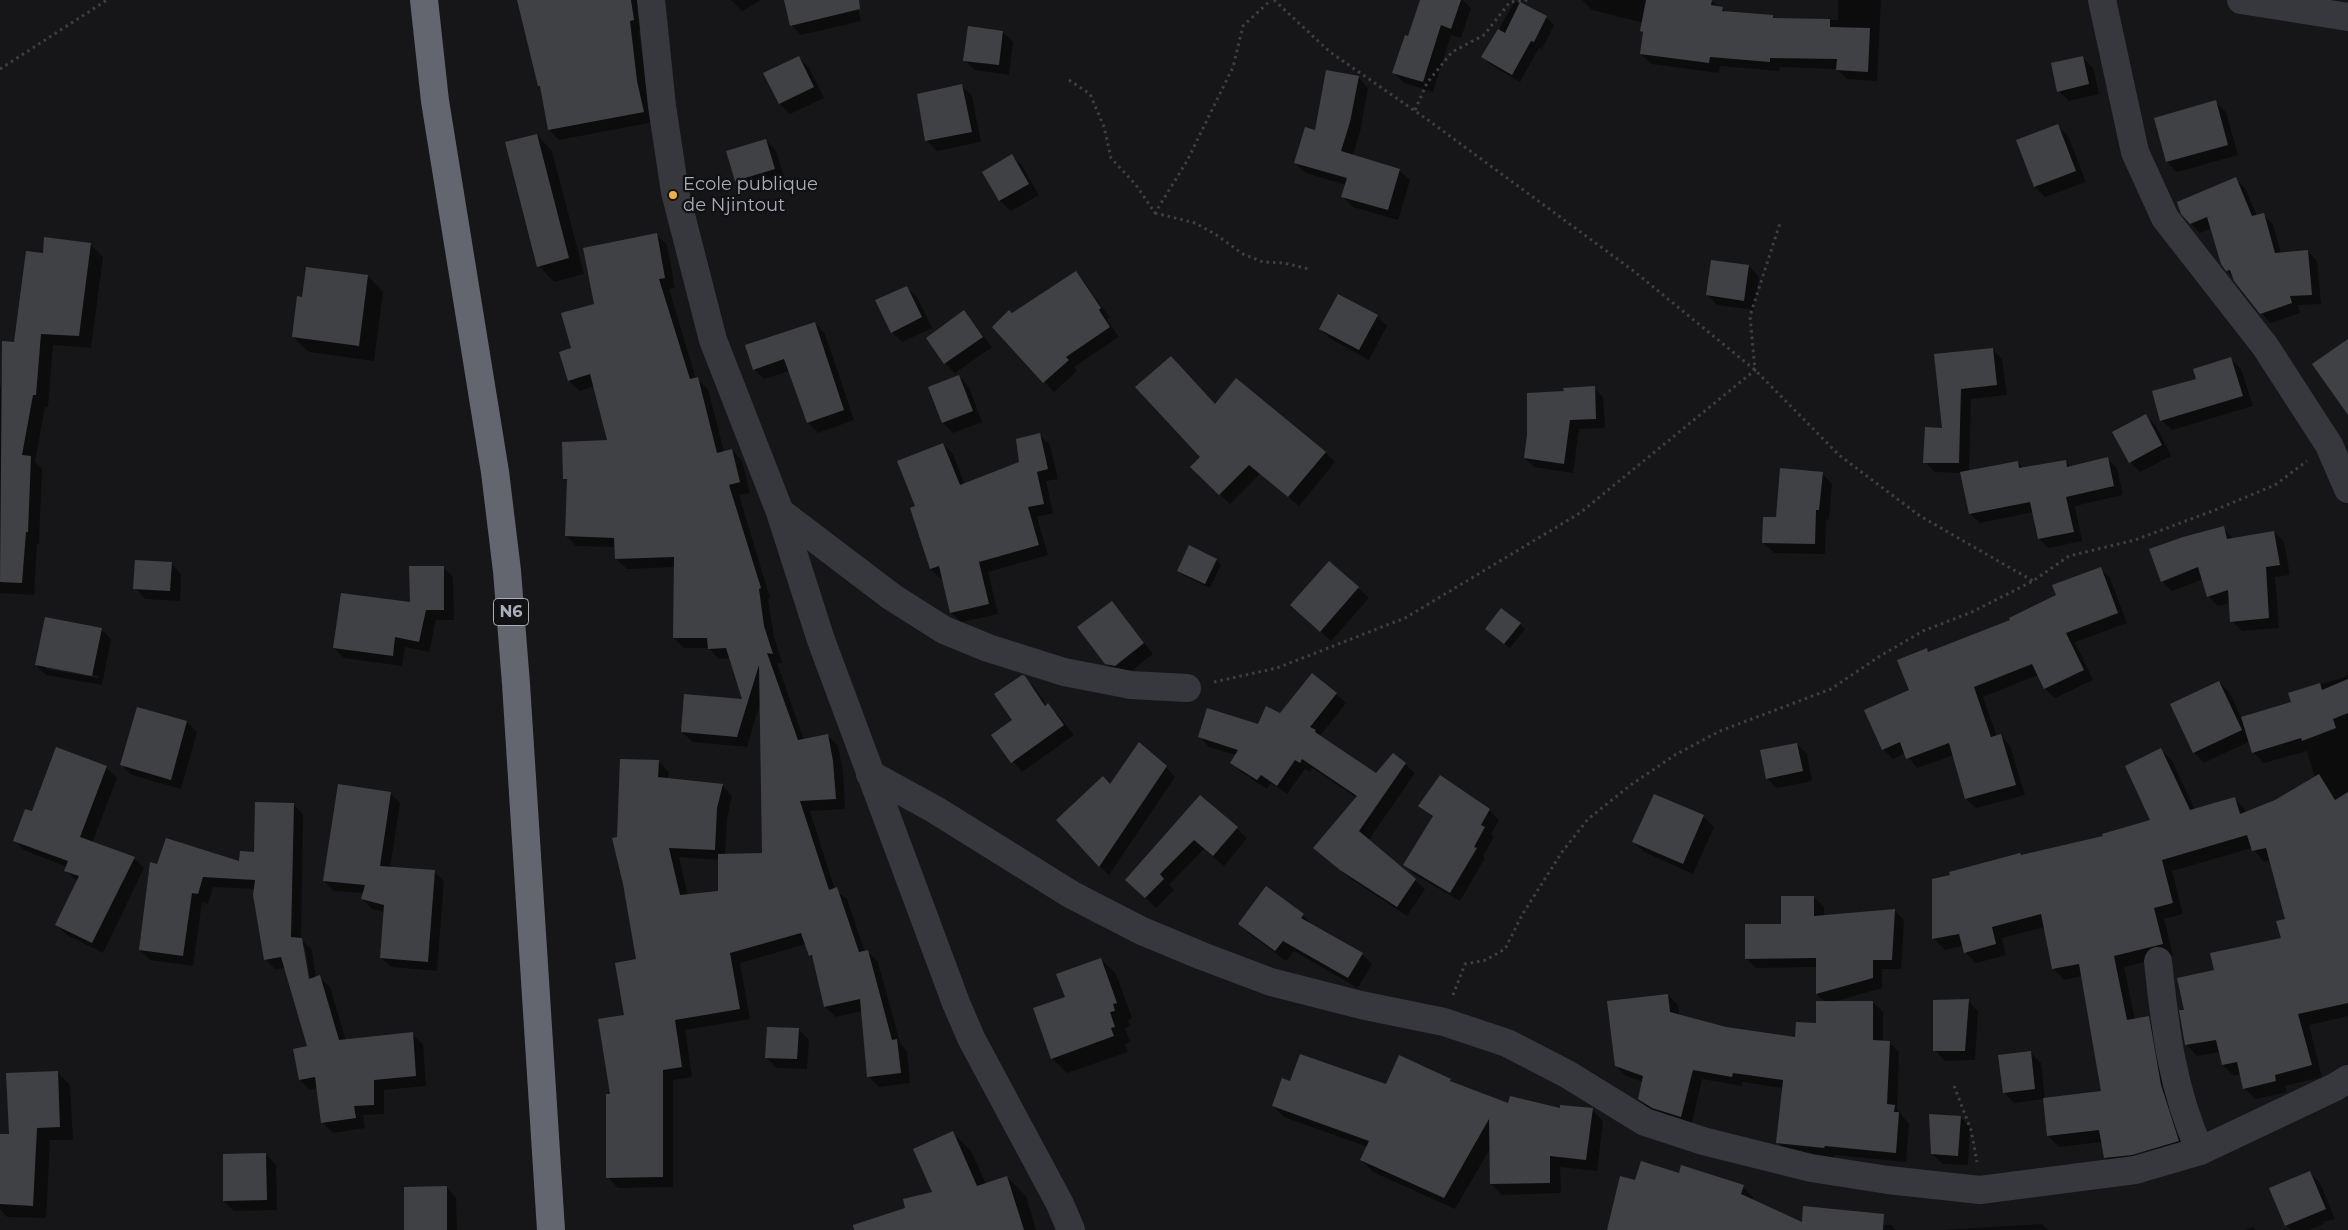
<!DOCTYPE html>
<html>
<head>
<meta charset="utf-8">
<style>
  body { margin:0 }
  canvas { display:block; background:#161618 }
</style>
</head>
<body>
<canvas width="2348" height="1230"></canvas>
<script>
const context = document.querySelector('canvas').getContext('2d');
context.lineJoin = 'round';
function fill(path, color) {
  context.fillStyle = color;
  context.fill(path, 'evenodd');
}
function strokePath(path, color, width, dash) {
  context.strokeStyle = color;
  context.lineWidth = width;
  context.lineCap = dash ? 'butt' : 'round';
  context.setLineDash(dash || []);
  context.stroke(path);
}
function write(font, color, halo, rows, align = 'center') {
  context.font = font + ' Montserrat,sans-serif';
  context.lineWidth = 4.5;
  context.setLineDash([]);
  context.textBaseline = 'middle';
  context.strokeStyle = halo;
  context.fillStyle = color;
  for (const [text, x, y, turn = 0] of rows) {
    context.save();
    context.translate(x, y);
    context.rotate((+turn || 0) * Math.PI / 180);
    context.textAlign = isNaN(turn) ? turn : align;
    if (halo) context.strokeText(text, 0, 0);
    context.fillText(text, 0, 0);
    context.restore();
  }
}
const shadow = new Path2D(`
  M519,0H640L643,30L639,31L647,92L654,122L559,140L549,130L541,88L539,86Z
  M731,0H761L742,11Z
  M785,0H856L861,21L801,35L791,25Z
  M1421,0H1463L1471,8L1461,38L1451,35L1433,92L1404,83L1393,72L1409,37Z
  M1582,0H1710L1727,13L1773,16L1776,19L1838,20V0H1885H1881L1877,81L1847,79L1837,69L1780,67L1779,71L1720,66L1719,73L1651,64L1641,54L1644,23L1592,10Z
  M1515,1L1546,17L1554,25L1542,49L1539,48L1520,82L1491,65L1483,57Z
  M1003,32L1013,42L1009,75L975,70L964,60Z
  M799,57L809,68L824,98L790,114L780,104L765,73Z
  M2082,57L2093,68L2099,94L2069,101L2059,91Z
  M1358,77L1368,88L1360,132L1353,155L1399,170L1410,180L1398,220L1353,207L1343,197L1346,185L1306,173L1295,163Z
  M962,86L972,96L981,142L937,151L927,141L918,95Z
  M2215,101L2226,112L2238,155L2177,172L2167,162L2155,119Z
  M2058,126L2068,136L2086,182L2045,197L2035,187Z
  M537,135L552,151L584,274L554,282L539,266Z
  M766,140L776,151L785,180L747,191L736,181Z
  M1012,156L1022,166L1039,195L1011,211L1000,201L984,172Z
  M2236,179L2245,188L2257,216L2263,215L2273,224L2281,254L2308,251L2317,261L2321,304L2298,305L2300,313L2270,323L2227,270L2212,228L2200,233L2191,224Z
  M656,234L667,245L675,288L669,289L696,379L708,389L724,452L732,450L742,461L750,493L739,495L770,598L768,599L774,637L782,663H777L804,740L827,735L838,746L843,772L845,809L810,811L835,890L847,899L865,952L867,951L878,962L900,1043L907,1051L910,1083L879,1087L868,1076L862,1011L836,1017L825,1007L815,959L810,955L806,944L740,963L750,1019L685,1030L692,1077L673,1080V1187L618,1188L608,1177L611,1095L638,960L618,838L658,761L669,772L668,779L722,785L732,796L727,819L725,855L764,854L760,704L747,747L693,742L682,732L744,700L730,658L719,659L709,648H684L674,638L675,567L627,569L616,559V547L576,546L566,536L568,482L564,478L608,441L595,386L580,391L569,381L560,353L573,349L596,305ZM679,857L720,860V892L688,896Z
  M90,244L103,257L91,348L53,345L48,407H45L35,462L42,469L39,544H37L34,595L0,593V390L5,360L12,367L44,255Z
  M1749,266L1759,277L1754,310L1717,305L1707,294Z
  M307,268L368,276L383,292L374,361L309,352L293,337L303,298Z
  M1076,273L1085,283L1110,318L1107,320L1119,337L1074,367L1077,371L1054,392L994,327Z
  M906,287L917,297L932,328L902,342L892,332Z
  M964,312L992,347L955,373L945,363Z
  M1377,316L1387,326L1369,360L1331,339L1320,329Z
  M815,323L825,334L854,420L818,433L808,423L789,371L764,379L754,369Z
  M1992,349L2002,359L2007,395L1971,399L1969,472L2018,462L2023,468L2065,461L2071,467L2107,459L2117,468L2123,495L2075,506L2082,541L2049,548L2039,539L2034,512L1980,523L1970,514L1962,473L1935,472L1925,462L1943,429L1936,355Z
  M2231,359L2241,369L2253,406L2172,430L2161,420L2198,380Z
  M959,376L969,387L982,422L953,433L943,423Z
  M1594,388L1603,397L1605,428L1579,429L1573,473L1534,467L1525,458L1565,393Z
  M1216,405L1325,452L1335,462L1299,506L1260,474L1230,504L1201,477V457Z
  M2146,416L2156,426L2171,456L2140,472L2130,462Z
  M1040,435L1050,445L1058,479L1046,481L1053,513L1037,517L1048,555L988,572L998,614L961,622L951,613L943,578L941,579L931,569L912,509L917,507L943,444L953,454L965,485L1020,463Z
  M1822,473L1832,484L1829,520L1826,519L1825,554L1774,553L1764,543L1778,518Z
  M2223,528L2234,539L2274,532L2284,542L2290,575L2275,577L2279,628L2242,631L2232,621L2230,603L2218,606L2208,596L2203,579L2172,591L2162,581Z
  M1217,560L1221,565L1210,588L1183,575L1178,571Z
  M1329,562L1369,598L1331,641L1302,615Z
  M171,563L181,574L180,601L145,599L135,588Z
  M443,567L453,577L454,620H436L429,652L405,647L402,666L344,658L334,648L411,603Z
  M2101,569L2110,578L2127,623L2075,642L2093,680L2055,698L2045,689L2038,675L1983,697L1997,737L2001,736L2010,746L2025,795L1976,808L1966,799L1954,755L1917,768L1905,753L1893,759L1883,749L1927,650L1930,653L2012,620Z
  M1112,602L1153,654L1125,676L1117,674L1106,663Z
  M1520,624L1525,629L1510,648L1491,633Z
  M101,629L111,639L102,685L46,675L36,665ZM46,666L99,676L98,678L46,669Z
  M2348,674V1016L2309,1025L2322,1077L2285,1086L2287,1092L2256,1099L2244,1088L2241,1074L2234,1076L2223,1065L2220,1052L2197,1056L2186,1044L2185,1011L2215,971L2283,939L2287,920L2271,860L2264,862L2252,848L2172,871L2183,914L2164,919L2173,955L2124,967L2135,1020L2148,1017L2159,1029L2189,1152L2116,1169L2105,1158L2102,1142L2059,1147L2048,1136L2044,1099L2014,1103L2004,1092L2030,1052L2041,1063L2045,1099L2103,1092L2082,976L2064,980L2053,968L2045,927L2002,938L2006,955L1976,963L1965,952L1963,946L1945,950L1933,938L2021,856L2104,837L2152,821L2161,750L2172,761L2195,810L2235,799L2247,812L2275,802L2315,778L2307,751L2264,763L2253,752L2250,741L2204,763L2194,752L2219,682L2229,692L2242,719L2293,703L2290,693L2345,677Z
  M1024,677L1035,688L1047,706L1058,715L1074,735L1022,772L992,736L1013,720Z
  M1336,694L1346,703L1320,736L1376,775L1405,764L1415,773L1368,841L1425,889L1407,916L1351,879L1315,848L1357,798L1312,768L1310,772L1305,769L1287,794L1271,783L1267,789L1241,772L1232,762L1236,755L1209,747L1200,737L1259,725L1280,714Z
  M138,708L187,722L197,732L181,789L132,775L122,765Z
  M1797,744L1807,754L1812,781L1777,788L1767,778Z
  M106,767L117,778L92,843L134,858L144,868L103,953L67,935L57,925L78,882L66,871L67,867L24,850L14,840L32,813Z
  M1166,767L1175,777L1109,875L1099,866L1111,786Z
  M1440,777L1489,810L1499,820L1491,834L1494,837L1483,856L1485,858L1460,901L1414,874L1405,865L1433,817L1420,806Z
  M390,793L400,803L390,868L434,872L444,881L437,971L391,967L381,958L385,912L372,909L362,899L364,893L334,891L324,881Z
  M1654,795L1703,816L1714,827L1693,874L1644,852L1633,842Z
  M1200,796L1247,838L1224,866L1204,849L1169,885L1174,890L1156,908L1127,880Z
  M293,804L303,814L301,939L312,950L316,978L319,977L330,987L346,1041L412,1034L423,1044L426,1086L384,1090V1114L363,1115L365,1128L333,1133L323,1123L317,1088L310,1090L300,1080L309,1047L286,968L275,969L265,959L255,889L213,887L208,904L202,902L193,966L150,960L140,950L158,866L240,862L256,853ZM302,947H305L311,985H309Z
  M1814,897L1824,907V916L1894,910L1904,920L1901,969H1882V988L1833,1002H1873L1883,1012V1042H1889L1899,1052L1897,1109L1909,1124L1906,1162L1834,1155V1158L1787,1152L1777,1142L1783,1088L1742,1082V1086L1702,1079L1691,1127L1649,1109L1639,1099L1643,1082L1626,1076L1616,1066L1668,995L1678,1005L1679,1015L1726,1028L1796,1039L1817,1024L1826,1003L1817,994V967L1756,968L1746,958Z
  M1303,915L1312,926L1362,954L1372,964L1358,988L1294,951L1286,961L1250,934L1239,924Z
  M1101,959L1116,974L1132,1018L1128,1020L1130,1026L1125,1028L1130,1042L1125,1044L1128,1052L1067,1073L1052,1058L1066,998Z
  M1968,1001L1978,1011L1975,1060L1945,1061L1935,1050Z
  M798,1029L809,1040L807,1069L777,1068L766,1057Z
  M57,1072L70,1085L73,1140H50L46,1218L7,1217L0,1209V1135L10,1136Z
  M1450,1080L1453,1083L1509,1105L1592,1110L1603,1121L1597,1171L1560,1167L1561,1193L1502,1195L1491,1184V1147L1455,1209L1373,1172L1361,1160L1368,1147L1284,1117L1273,1106L1291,1082L1386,1086Z
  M1960,1117L1970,1127L1968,1165L1943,1164L1932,1154Z
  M952,1132L971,1151L986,1184L1007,1177L1026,1196L1036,1230H879L934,1193Z
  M266,1154L276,1165L277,1210L234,1211L224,1201Z
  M2310,1173L2320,1183L2335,1219L2323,1222L2324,1224L2310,1230H2291L2286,1225Z
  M1680,1175L1743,1187L1753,1197L1752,1201L1803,1224L1891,1225L1896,1230H1609L1636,1182Z
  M446,1187L456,1198L457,1230H406Z
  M2042,1224L2048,1230H1940Z
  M2253,1227L2256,1230H2243Z`);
const building = new Path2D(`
  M517,0H631L634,20L630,21L637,81L644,112L548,130L540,86H538Z
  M784,0H859L860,9L790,26Z
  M1420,0H1461L1451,29L1441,25L1423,82L1392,73L1405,35L1408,36Z
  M1646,0H1712L1711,5L1723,7L1722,11L1773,15V18L1830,19V27L1870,28L1868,72L1836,70L1837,59L1770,58V62L1710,57L1709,63L1640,54L1643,32L1640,31Z
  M1520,2L1547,16L1534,42L1531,41L1512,75L1481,57L1498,29L1505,33Z
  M968,26L1003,31L999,65L963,61Z
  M799,56L814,87L779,104L763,73Z
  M2083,56L2089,84L2057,92L2051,63Z
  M1326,70L1359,76L1350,122L1341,151L1400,169L1388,210L1341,197L1347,178L1294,163L1305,127L1315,130Z
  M962,84L972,132L925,141L917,94Z
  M2216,100L2228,145L2166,162L2154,118Z
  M2058,124L2076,171L2034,187L2016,140Z
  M537,134L569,258L537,267L505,142Z
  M766,139L775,169L735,181L726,151Z
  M1012,154L1029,184L999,201L982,172Z
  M2236,177L2252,216L2264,213L2275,253L2308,250L2312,295L2290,296L2292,303L2260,314L2234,281L2230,270L2226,271L2221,264L2207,217L2190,224L2181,214L2177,202Z
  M657,233L665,278L659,279L690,379L698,377L717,453L732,449L740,482L729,485L761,588L759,589L764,626L773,654L767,653L798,740L828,734L833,761L836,799L800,801L829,890L837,887L859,952L868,950L892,1040L897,1039L901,1073L867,1077L860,999L824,1007L812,955L809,956L801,933L730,953L740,1009L675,1020L682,1067L663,1070V1177L606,1178V1094H610L598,1019L624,1015L615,963L636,959L623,884L612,838L617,837L620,759L659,760L658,777L723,784L717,808L715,850L669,848L680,895L718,891V854L762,853L759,665L737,737L681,732L684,694L742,699L726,648L708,649L707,638H673L674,557L615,559L614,538L565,536L567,479H563L562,442L607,440L590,374L568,381L559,352L571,348L561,313L594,304L583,248Z
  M44,237L91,243L79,336L41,334L36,395H33L22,455L31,456L28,532H26L22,583L0,582L2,341L14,342L26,251L43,253Z
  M1711,260L1749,265L1744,301L1706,295Z
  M306,267L368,275L359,346L292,337L297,296L302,297Z
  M1076,271L1101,308L1099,310L1110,327L1066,357L1069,360L1043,383L992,327L1009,310L1012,313Z
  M907,286L922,317L891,333L875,300Z
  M1338,294L1378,315L1359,350L1319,329Z
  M964,310L983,337L944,364L926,338Z
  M815,322L844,410L807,423L784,359L753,370L745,345Z
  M2348,339V415L2312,364Z
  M1993,348L1997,385L1961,389L1959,463H1923L1925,427L1942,428L1934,354Z
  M1171,356L1215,404L1236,378L1326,452L1288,497L1249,465L1219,495L1190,467L1200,457L1135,387Z
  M2231,357L2243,396L2160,421L2152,391L2196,379L2193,369Z
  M959,375L973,411L942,423L928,387Z
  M1595,386L1596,419L1570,420L1564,464L1524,458L1527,435V393L1564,391L1563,388Z
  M2146,414L2162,445L2129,463L2112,432Z
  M1040,433L1048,469L1037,472L1044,504L1028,507L1039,545L979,562L989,604L950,613L939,566L930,569L910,508L915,506L897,461L943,443L960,485L1019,462L1016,439Z
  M2108,457L2114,486L2066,497L2074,532L2038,539L2030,502L1969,514L1960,472L2018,461L2019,468L2066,460L2067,467Z
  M1780,468L1823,472L1819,510H1816L1815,544L1762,543L1763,517H1776Z
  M2224,526L2227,539L2274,531L2280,565L2266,567L2269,618L2230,622L2228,590L2207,597L2198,567L2161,582L2149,549L2183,537Z
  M1189,545L1217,559L1205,584L1177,571Z
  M135,560L172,562L170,591L133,589Z
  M1329,561L1359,587L1320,632L1290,605Z
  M409,566H444V610H426L419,642L395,637L393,656L333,648L341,593L410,602Z
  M2101,567L2118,613L2066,633L2084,670L2044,689L2032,664L1974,687L1991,737L2001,734L2016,785L1965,799L1949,743L1906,759L1900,742L1882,750L1864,710L1909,690L1897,660L1927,648L1928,652L2010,620L2009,618L2056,595L2052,585Z
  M1112,601L1144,643L1115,666L1105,664L1077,627Z
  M1501,608L1521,623L1504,644L1485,629Z
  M45,617L102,628L92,676L35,665Z
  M1312,673L1337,693L1310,727L1316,730L1315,732L1376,773L1393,753L1406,763L1359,831L1416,879L1397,907L1340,870L1313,848L1357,796L1302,759L1300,763L1295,760L1277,786L1261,775L1257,780L1230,763L1238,750L1198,737L1207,708L1258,724L1266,706L1280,713Z
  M1022,675L1025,676L1045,706L1048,703L1064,725L1011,763L991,735L1012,720L994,694Z
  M2348,679V713L2333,719L2336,728L2302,741L2301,738L2252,753L2241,717L2291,702L2288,693L2320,683L2322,690Z
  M2219,681L2242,730L2193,753L2170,704Z
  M137,707L187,721L171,780L120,765Z
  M1139,742L1167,766L1099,867L1056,820L1103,776L1110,784Z
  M1797,743L1803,771L1766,779L1760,750Z
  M56,747L107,766L80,837L135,857L92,943L55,925L79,876L64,871L68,861L13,841L25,809L32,811Z
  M2161,748L2190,810L2235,797L2240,814L2275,800L2319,774L2335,800L2348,792V1003L2298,1014L2312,1065L2275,1075L2276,1081L2243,1089L2237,1062L2222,1065L2216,1040L2185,1045L2179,1010H2184L2177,978L2214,970L2210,953L2281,938L2276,921L2285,919L2266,848L2252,851L2247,835L2162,860L2173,903L2154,908L2163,944L2114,956L2127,1020L2149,1016L2161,1085L2179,1141L2132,1155L2104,1158L2099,1130L2047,1136L2043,1098L2101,1091L2079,964L2052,969L2041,914L1992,927L1996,944L1964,953L1959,934L1932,939V879L1950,875L1949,872L2020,853L2021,855L2103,836L2102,834L2150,820L2125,766Z
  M1440,775L1490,809L1481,825L1485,827L1474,847L1477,848L1450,893L1403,865L1433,816L1418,806Z
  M338,784L391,792L380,866L435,870L428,962L380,958L384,905L361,899L365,885L323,881Z
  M1654,794L1704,815L1683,864L1632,842Z
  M1200,795L1238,827L1213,856L1194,840L1160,874L1164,879L1145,898L1125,880Z
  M255,802L294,803L291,937L302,938L309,979L320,975L339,1040L413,1032L416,1076L374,1080V1105L354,1106L356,1118L321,1123L315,1077L299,1080L293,1049L307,1046L281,957L264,960L253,895L255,880L203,877L198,894L192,893L183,956L139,950L150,862L157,864L166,838L239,861L240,851L254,852Z
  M1266,886L1304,914L1301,918L1363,953L1348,978L1283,941L1275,951L1238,924Z
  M1781,896H1814V916L1895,909L1892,960H1873V978L1816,994V958L1745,959V924H1781Z
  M1101,958L1117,1003L1113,1004L1115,1011L1110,1012L1115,1027L1111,1028L1114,1036L1051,1059L1033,1008L1065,997L1056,974Z
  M1668,994L1670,1012L1726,1027L1795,1037L1796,1022L1816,1023V1001H1873V1040L1890,1041L1887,1104L1895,1105L1894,1112H1899L1896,1153L1825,1146L1824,1148L1776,1143L1783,1080L1733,1073L1732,1077L1693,1070L1681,1117L1652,1108L1638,1099L1643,1076L1615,1066L1607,1001Z
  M1969,999L1965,1051H1933V1000Z
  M767,1027L799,1028L797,1059L765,1058Z
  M2031,1051L2035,1089L2003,1093L1998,1055Z
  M1300,1054L1386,1084L1399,1055L1451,1079L1450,1081L1508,1103L1510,1096L1560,1108V1105L1593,1108L1586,1160L1550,1156V1183L1490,1184L1489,1119L1444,1198L1360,1160L1369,1141L1272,1106L1282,1078L1290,1081Z
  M58,1071L60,1127L37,1128L33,1206L0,1204V1134H9L6,1073Z
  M1929,1114L1961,1116L1958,1156L1931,1154Z
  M953,1131L977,1186L1007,1176L1024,1230H854L853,1225L905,1208L903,1199L932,1192L913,1149Z
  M266,1153L267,1200L223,1201V1154Z
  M1641,1161L1679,1173L1681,1165L1744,1185L1741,1194L1802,1222L1803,1206L1884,1214L1883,1230H1607L1620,1176L1635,1180Z
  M2310,1171L2326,1209L2285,1226L2269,1188Z
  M447,1186V1230H404V1187Z`);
const path = new Path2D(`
  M1274,0L1330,52L1428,120L1635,272L1755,370L1839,455L1920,516L2033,581
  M0,69L107,0
  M1069,80L1090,94L1104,127L1111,158L1136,185L1155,213L1187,161L1233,67L1243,26L1271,0
  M1415,110L1427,83L1452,52L1484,35L1510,2L1528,0
  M1155,213L1195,223L1215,234L1243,254L1263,262L1284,263L1309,269
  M1214,682L1277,668L1405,618L1580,513L1755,370L1750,316L1780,223
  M1453,995L1465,964L1486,960L1505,949L1522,915L1562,852L1588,819L1632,784L1675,755L1720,731L1831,689L1880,656L1923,631L1972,612L2033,581L2069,556L2135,540L2215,510L2275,485L2307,461
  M1954,1086L1971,1130L1977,1162`);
const street = new Path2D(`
  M651,0L662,106L675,192L713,340L780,512L821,640L956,1003L971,1038L1060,1204L1071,1230
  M2102,0L2135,152L2165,218L2265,346L2329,445L2348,489
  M2241,0L2348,17
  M780,512L892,597L944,630L988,648L1064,672L1131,685L1187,688
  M870,774L934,809L1072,895L1142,931L1202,956L1271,982L1361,1005L1444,1022L1507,1043L1567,1074L1645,1122L1703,1141L1811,1168L1888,1180L1980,1190L2135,1170L2200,1151L2335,1087L2348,1079
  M2158,961C2165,1028 2172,1089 2200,1151`);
const highway = new Path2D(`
  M424,0L435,101L495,472L507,571L516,684L551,1230`);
const markers = [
  [673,195,5,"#f2b134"]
];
const shields = [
  [511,612,35]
];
const shieldNames = [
  ["N6",511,612]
];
const poiNames = [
  ["Ecole publique",683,185],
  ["de Njintout",683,206]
];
fill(shadow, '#0007');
fill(building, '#404145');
strokePath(path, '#3d3f44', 3, [2.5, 4]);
strokePath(street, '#37383d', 28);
strokePath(highway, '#63666e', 28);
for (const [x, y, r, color] of markers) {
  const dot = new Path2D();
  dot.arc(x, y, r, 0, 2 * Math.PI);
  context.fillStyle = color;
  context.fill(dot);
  strokePath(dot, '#111113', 2);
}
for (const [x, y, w] of shields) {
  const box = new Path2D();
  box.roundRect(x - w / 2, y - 13.5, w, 27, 4);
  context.fillStyle = '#111113';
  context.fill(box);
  strokePath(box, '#a8adb8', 1);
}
write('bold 16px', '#a8adb8', null, shieldNames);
write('18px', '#a8adb8', '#111113', poiNames, 'left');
</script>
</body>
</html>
